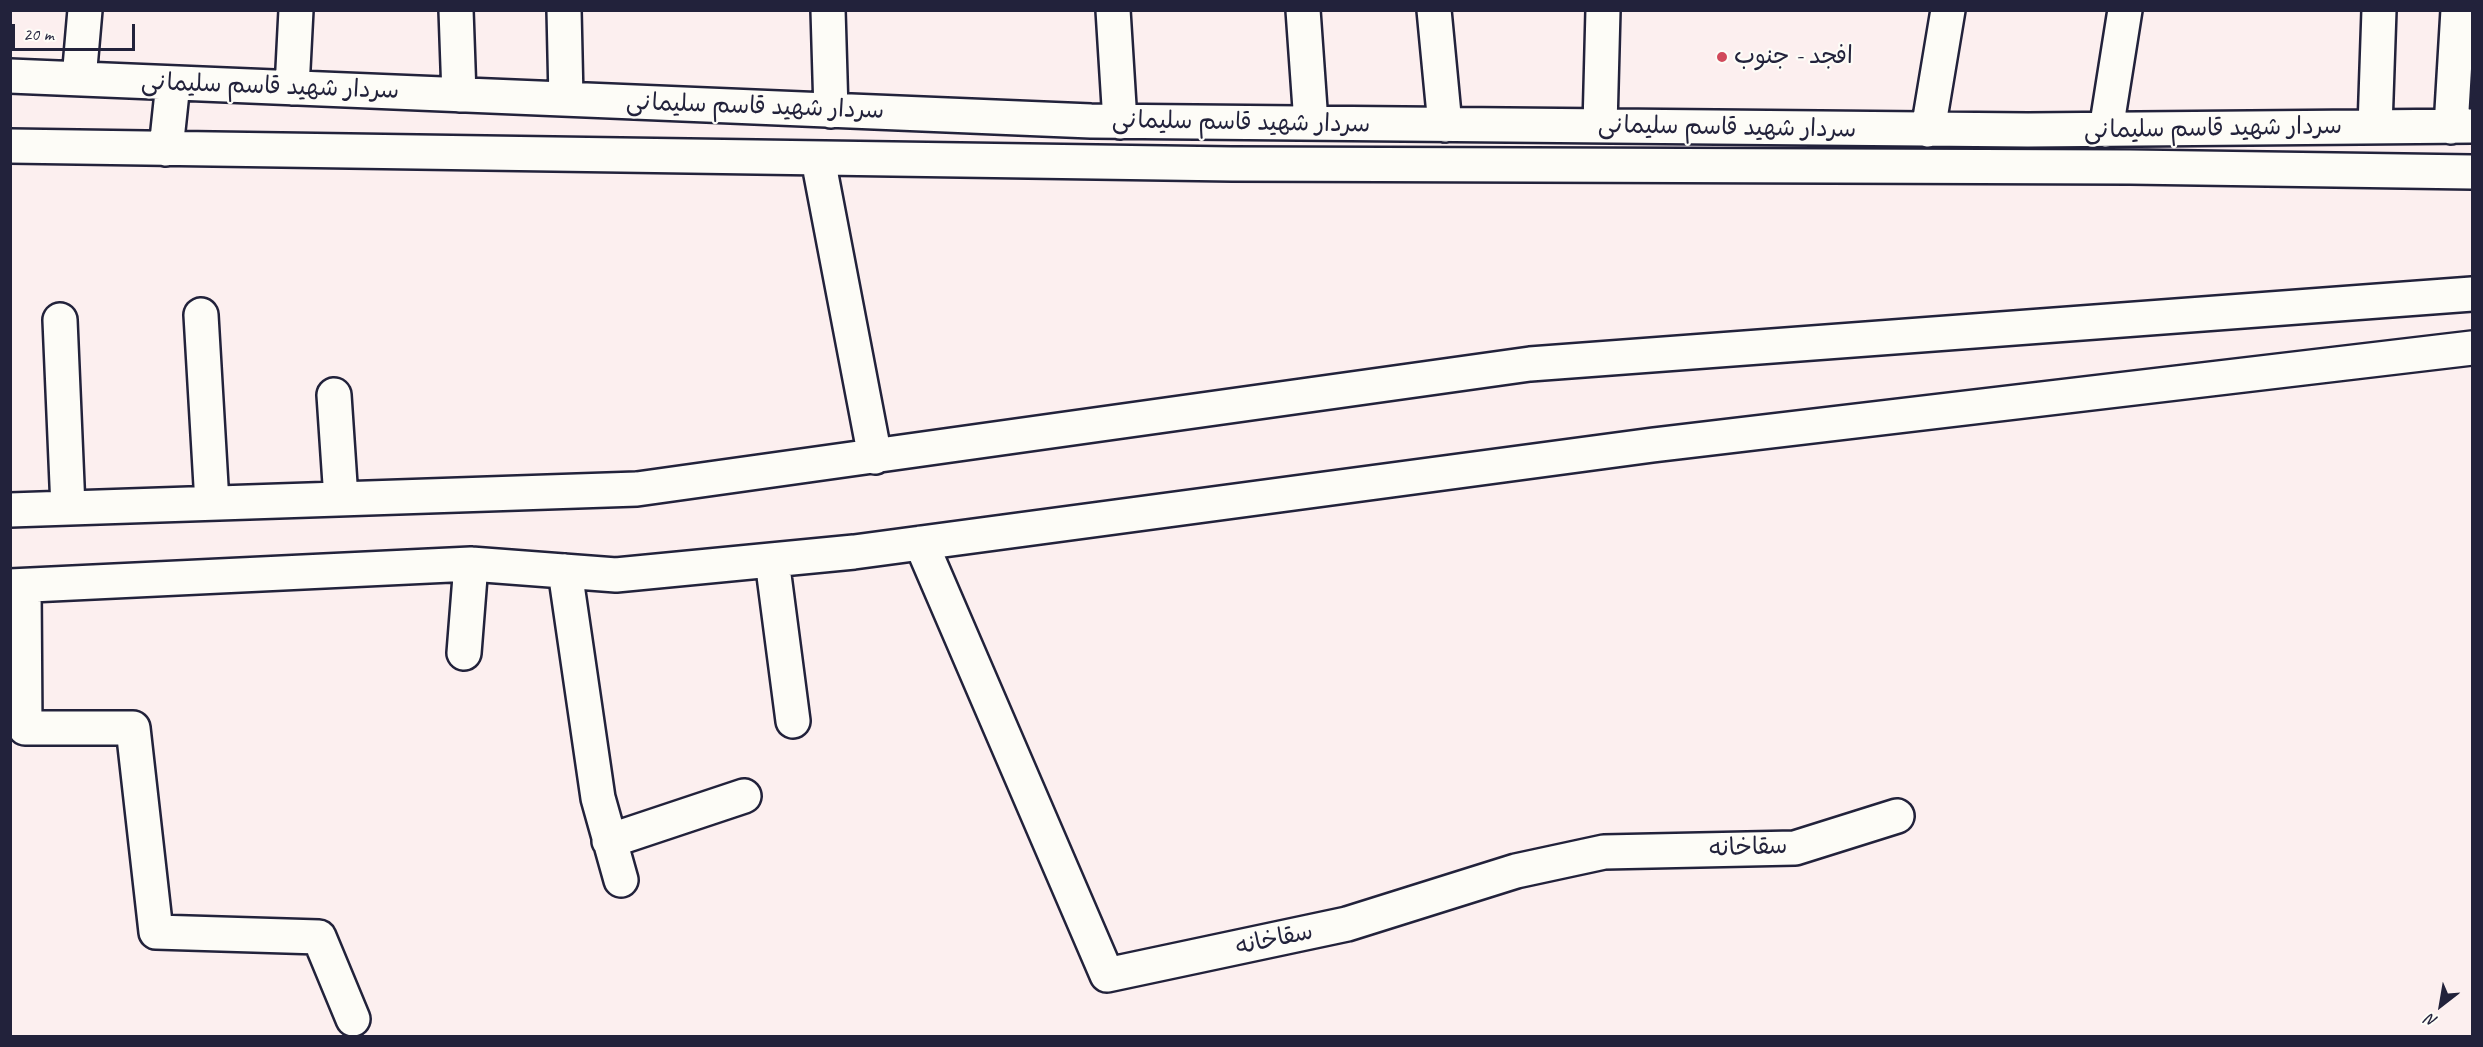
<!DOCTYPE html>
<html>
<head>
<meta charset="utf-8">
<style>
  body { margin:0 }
  #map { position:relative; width:2483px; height:1047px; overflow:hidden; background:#fcefef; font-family:Caveat,sans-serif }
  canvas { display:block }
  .frame { position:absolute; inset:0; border:12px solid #22223b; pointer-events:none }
  .north { position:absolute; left:2411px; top:975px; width:60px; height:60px; -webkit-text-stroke:4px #fdfcf7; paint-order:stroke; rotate:211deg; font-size:16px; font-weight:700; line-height:24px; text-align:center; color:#22223b }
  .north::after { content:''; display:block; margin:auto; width:21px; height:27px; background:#22223b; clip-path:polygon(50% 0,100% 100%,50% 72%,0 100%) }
  .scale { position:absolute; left:12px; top:24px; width:123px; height:27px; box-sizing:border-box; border:3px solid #22223b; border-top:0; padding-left:8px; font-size:18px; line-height:21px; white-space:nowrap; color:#22223b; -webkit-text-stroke:4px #fdfcf7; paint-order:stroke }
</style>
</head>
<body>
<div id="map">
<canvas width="2483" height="1047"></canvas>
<div class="frame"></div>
<div class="north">N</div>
<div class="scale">20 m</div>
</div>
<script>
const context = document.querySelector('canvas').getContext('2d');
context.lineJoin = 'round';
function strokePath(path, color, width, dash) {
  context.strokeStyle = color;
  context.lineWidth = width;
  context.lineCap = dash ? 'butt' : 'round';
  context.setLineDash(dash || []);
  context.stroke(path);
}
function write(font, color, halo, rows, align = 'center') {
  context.font = font + ' Caveat,"Playpen Sans Arabic",sans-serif';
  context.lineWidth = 4.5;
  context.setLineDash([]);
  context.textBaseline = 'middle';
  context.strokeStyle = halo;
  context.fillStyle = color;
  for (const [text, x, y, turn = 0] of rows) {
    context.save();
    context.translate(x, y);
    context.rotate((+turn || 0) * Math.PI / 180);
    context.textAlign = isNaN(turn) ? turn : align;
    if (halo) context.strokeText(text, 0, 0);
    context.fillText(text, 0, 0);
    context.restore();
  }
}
const minor = new Path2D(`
  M456,10L459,95
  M564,10L566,99
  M828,10L831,111
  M1113,10L1120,122
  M1303,10L1311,123
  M1434,10L1445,125
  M10,76L1091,121L2028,130L2472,126
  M79,79L85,10
  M292,88L296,10
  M1600,126L1603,10
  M2375,127L2379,10
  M2451,127L2458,10
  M1928,130L1948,10
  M2106,130L2125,10
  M10,146L1232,164L2130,167L2472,172
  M166,149L173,83
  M818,159L875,457
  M201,315L212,503
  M60,320L68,508
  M334,395L341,499
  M10,510L637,489L1530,364L2472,294
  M921,543L1107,975L1347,924L1516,871L1604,852L1795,848L1897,816
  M772,560L793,721
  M565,571L598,798L621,880
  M10,586L471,564L616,575L854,552L1653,445L2472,348
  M24,586L25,728H133L156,932L319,937L353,1019
  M464,653L471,564
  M609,841L744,796`);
const markers = [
  [1722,57,6,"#d1495b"]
];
const poiNames = [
  ["افجد - جنوب",1734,57]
];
const streetNames = [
  ["سردار شهید قاسم سلیمانی",270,87,2],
  ["سردار شهید قاسم سلیمانی",755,107,2],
  ["سردار شهید قاسم سلیمانی",1241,123,1],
  ["سردار شهید قاسم سلیمانی",1727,128,1],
  ["سردار شهید قاسم سلیمانی",2213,129,-1],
  ["سقاخانه",1748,848,-2],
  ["سقاخانه",1274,940,-12]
];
strokePath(minor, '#22223b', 38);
strokePath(minor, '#fdfcf7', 33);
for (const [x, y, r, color] of markers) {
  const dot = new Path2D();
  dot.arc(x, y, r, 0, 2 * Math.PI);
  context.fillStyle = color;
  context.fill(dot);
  strokePath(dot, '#fdfcf7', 2);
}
write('24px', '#22223b', '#fdfcf7', poiNames, 'left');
write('24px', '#22223b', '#fdfcf7', streetNames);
</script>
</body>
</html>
